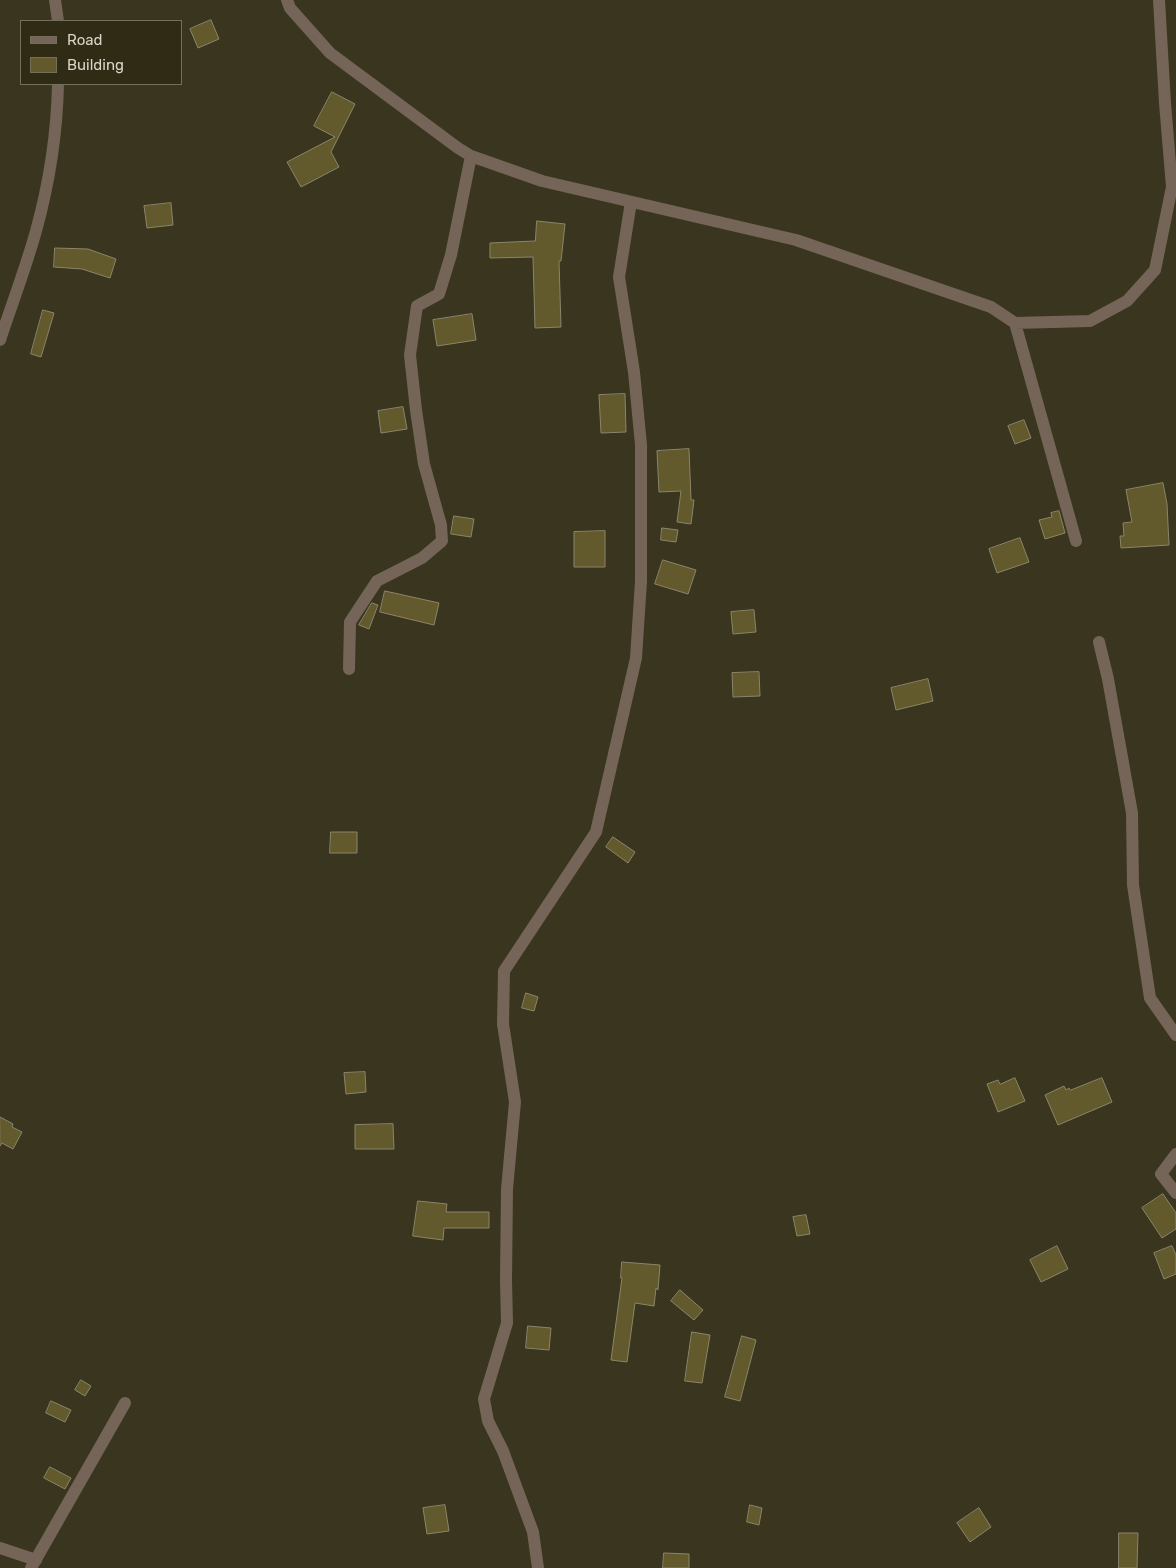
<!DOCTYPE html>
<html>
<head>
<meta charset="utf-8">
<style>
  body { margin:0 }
  #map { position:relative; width:1176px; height:1568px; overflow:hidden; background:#3a351e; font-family:Rubik,sans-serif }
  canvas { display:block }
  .legend { position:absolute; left:20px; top:20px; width:162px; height:65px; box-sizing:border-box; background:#302b14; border:1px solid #736f5b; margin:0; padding:6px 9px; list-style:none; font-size:15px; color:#d7d4c6 }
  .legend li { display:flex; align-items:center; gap:10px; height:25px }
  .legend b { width:25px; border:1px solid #736f5b }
</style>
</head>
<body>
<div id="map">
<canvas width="1176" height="1568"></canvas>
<ul class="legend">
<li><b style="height:6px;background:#756558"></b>Road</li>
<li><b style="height:14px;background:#62592d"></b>Building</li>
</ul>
</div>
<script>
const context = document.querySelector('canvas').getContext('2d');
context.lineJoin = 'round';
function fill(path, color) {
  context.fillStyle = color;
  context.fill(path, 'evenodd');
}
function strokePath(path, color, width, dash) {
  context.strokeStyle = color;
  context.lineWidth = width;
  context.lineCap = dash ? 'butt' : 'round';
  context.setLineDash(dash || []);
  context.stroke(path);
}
const building = new Path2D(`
  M211,20L219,39L198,48L190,29Z
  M332,92L355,104L331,152L339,167L301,187L287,162L335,137L314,126Z
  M171,203L173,225L147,228L144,206Z
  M537,221L565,224L561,261H559L561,327L535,328L533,257L490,258V243L535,241Z
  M55,248L88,249L116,259L110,278L82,269L54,267Z
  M43,310L54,313L41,357L31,354Z
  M472,314L476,340L437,346L433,320Z
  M625,394L626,432L601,433L599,395Z
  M403,407L407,429L381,433L378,411Z
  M1024,420L1031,438L1015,444L1008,426Z
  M689,449L691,500H694L691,524L677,522L681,491L659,492L657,451Z
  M1163,483L1167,504L1169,545L1121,548L1120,536H1124L1123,523L1132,522L1126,490Z
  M1059,511L1065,533L1045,539L1039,520L1052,517L1051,513Z
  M454,516L474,519L471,537L451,534Z
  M662,528L678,530L676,542L661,540Z
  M605,531V567H574V532Z
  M1020,538L1029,562L997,573L989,549Z
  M663,560L696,570L688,594L655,584Z
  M385,591L439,603L434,625L380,612Z
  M372,603L378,605L369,629L359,625Z
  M754,610L756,632L733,634L731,612Z
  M759,672L760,696L733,697L732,673Z
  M928,679L933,701L896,710L891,688Z
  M331,832H357V853H330Z
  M613,837L635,852L628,863L606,847Z
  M526,993L538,997L534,1011L522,1008Z
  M365,1072L366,1092L346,1094L344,1073Z
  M1015,1078L1025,1101L998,1112L987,1084L998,1080L1000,1084Z
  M1102,1078L1112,1102L1058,1125L1045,1095L1064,1086L1066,1090L1069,1088L1070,1090Z
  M0,1117L13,1124L12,1127L22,1132L13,1149L2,1143L0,1146Z
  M393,1124L394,1149H355V1125Z
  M1163,1194L1176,1213V1229L1162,1238L1142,1208Z
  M418,1201L447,1204L446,1212H489V1228H444L443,1240L413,1236Z
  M806,1215L810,1234L797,1236L793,1217Z
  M1057,1246L1068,1269L1041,1282L1030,1260Z
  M1172,1246L1176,1255V1274L1164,1279L1154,1253Z
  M622,1262L660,1265L658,1290L656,1288L654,1306L635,1303L627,1362L611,1360L622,1278H621Z
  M680,1290L703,1310L694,1320L671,1301Z
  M528,1326L551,1328L549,1350L526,1348Z
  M692,1332L710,1335L702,1383L685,1381Z
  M742,1336L756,1340L740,1401L725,1397Z
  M81,1380L91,1386L85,1396L75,1390Z
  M51,1401L71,1410L65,1422L46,1413Z
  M50,1467L71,1478L65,1489L44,1478Z
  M445,1505L449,1531L427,1534L423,1508Z
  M750,1505L762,1508L759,1525L747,1522Z
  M979,1508L991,1527L970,1542L957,1523Z
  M1119,1533H1138L1137,1568H1119Z
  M664,1553L689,1554V1568H663Z`);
const street = new Path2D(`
  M55,0L58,21
  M287,0L290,8L330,53L458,148L471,156L542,181L796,240L991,307L1015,323L1090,321L1127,301L1155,270L1172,187L1165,103L1159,0
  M1015,323L1076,541
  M0,340C12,304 26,267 36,231C49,184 57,132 58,84
  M1099,642L1108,679L1132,813L1133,885L1150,998L1176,1035
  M349,669L350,622L377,581L422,558L442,541L441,525L424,464L416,410L410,355L417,306L439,294L451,255L471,156
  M1176,1154L1161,1174L1176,1193
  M0,1548L36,1560
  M31,1568L125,1403
  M538,1568L533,1532L503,1451L488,1421L484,1399L507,1323L506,1280L507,1189L515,1102L503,1024L504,971L596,832L636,658L641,581V445L634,372L619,277L631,202`);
fill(building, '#62592d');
strokePath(building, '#8b856b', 1);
strokePath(street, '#756558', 12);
</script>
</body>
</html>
